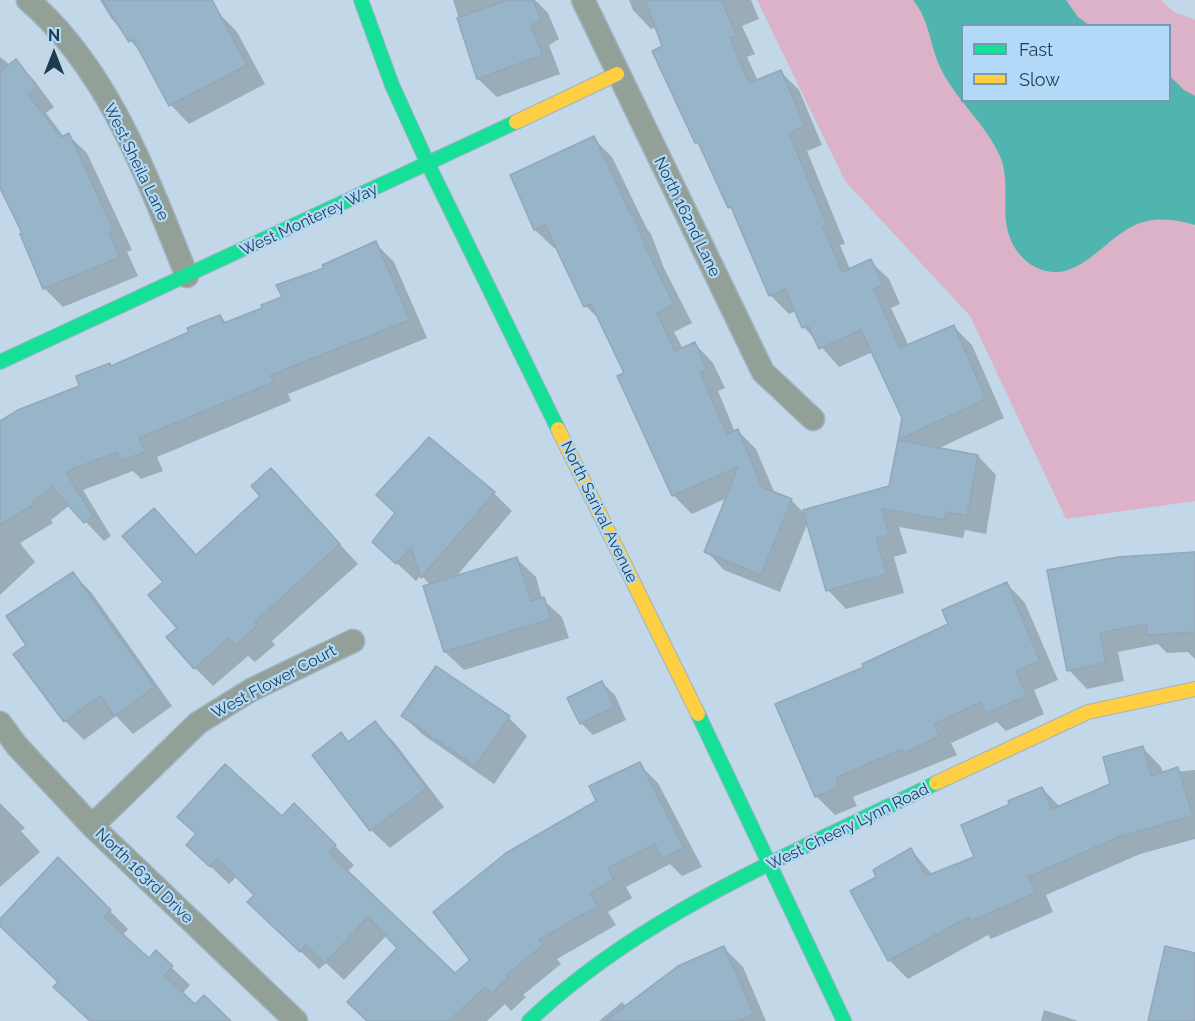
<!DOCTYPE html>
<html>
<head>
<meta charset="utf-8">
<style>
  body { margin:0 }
  #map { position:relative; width:1195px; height:1021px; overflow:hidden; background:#c2d7e8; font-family:Raleway,sans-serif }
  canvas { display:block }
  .legend { position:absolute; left:961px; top:24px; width:210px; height:78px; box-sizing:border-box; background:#b2d9f8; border:2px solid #779ab4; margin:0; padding:8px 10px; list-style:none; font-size:18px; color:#1f3b4f }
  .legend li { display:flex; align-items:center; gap:12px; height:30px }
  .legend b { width:30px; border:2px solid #779ab4 }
  .north { position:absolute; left:24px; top:24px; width:60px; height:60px; -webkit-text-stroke:4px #b2d9f8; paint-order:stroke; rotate:0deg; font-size:16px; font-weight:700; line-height:24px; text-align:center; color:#1f3b4f }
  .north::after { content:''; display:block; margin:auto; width:21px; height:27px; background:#1f3b4f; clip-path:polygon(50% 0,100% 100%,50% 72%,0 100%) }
</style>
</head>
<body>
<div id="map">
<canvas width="1195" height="1021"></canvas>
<ul class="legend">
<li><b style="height:8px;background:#16e098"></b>Fast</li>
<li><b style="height:8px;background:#ffcf43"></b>Slow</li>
</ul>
<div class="north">N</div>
</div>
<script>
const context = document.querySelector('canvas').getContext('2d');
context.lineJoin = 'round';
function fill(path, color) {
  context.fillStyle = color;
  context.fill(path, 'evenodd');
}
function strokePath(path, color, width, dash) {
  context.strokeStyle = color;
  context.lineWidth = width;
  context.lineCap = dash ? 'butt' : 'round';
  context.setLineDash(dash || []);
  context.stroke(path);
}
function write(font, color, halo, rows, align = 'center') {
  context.font = font + ' Raleway,sans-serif';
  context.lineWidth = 4.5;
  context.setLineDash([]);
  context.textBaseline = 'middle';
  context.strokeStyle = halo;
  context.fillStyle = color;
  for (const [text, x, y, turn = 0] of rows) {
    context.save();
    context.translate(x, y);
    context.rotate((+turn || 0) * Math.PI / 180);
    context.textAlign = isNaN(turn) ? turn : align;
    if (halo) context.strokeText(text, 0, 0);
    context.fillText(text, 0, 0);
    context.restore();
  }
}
const green = new Path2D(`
  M757,0H1161L1174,12L1195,20V501L1066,519L970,316L845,181ZM962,26H1170V100H962Z`);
const water = new Path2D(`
  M913,0H1066L1078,17L1089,25L962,26V100H1170V76L1184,90L1195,96V225C1175,219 1153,216 1133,226C1099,243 1073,291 1030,264C1016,254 1008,239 1006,222C1004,199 1009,175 999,154C984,122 955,99 940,67C930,45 929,19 913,0Z`);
const shadow = new Path2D(`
  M100,0H206L237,32L265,84L189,124L171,105L143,55L111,18Z
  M453,0H535L548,13L559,39L549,45L560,74L497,97L478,79Z
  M629,0H751L759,19L742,26L755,54L747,57L758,81L780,71L799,90L822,145L807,151L845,244L840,245L850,269L870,261L889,279L900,304L891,308L909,346L954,327L972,345L1004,418L937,449L978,456L996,475L986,534L965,530L963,538L899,527L907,553L894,557L904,593L846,609L828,590L808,522L780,592L724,570L706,551L727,498L692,514L673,495L626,374L600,320L586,306L557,247L554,248L535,230L512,175L593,138L612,157L647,229L651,234L664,268L692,323L674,332L683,349L695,344L713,363L725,388L718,391L735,432L738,431L756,449L775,494L791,500L807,516L890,487L903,443L899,439L903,418L873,352L839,367L804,327L796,311L789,314L770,295L735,212L730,207L702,148L696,142L657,27L651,29L633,10Z
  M0,57L10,65L15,61L34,80L54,107L46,113L64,137L68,135L87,153L132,250L127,252L138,276L63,307L45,289L21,235L24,234L0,184Z
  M375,243L394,262L427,338L288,394L291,401L157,457L163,471L141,479L133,471L83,490L111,536L104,541L70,505L51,520L53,523L20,543L35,562L0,595V422L81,387L112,367L191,333L220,316L227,324L264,309L326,268Z
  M289,489L358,564L272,641L275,645L255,662L248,656L213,686L195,668L179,628L165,582L154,510L197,556Z
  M494,493L512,511L455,578L517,559L536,577L542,599L562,617L569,638L464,670L445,652L425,587L430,585L421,575L416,581L374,542Z
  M1195,554V659L1188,652L1167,653L1158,644L1118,652L1124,681L1087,689L1069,670L1049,571Z
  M73,574L91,592L172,706L133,734L116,716L84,740L65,721L15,654L28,646Z
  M1007,584L1025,603L1058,680L1034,690L1044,714L1006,731L997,722L951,743L957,755L853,797L857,806L835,815L816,796L866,668L950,625Z
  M602,683L615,695L626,720L593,735L581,723Z
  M403,715L509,718L527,736L494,784L422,734Z
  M375,723L394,742L444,807L390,848L371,830L341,734L350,743Z
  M1143,748L1161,767L1163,773L1195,770V839L1140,854L1046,895L1053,912L991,939L988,935L908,979L889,960L879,877L911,850L933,875L976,858L1012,805L1042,788L1060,807L1112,785Z
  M639,764L658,783L702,867L682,876L670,864L626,887L632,898L608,912L616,925L557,959L561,964L523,995L526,997L511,1011L505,1004L487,1021H368L399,948L387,935L344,980L326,963L319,969L268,920L256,895L237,876L229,884L207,863L282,818L294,805L354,865L347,872L455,975L472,960L598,802Z
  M0,803L25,828L21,831L40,852L0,887Z
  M58,859L128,929L123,935L149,960L171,967L190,985L182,994L195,1006L228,1021H91L60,982L0,924Z
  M724,948L743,967L766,1021H599L622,1002L627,1007Z
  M1044,1010L1078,1021H1041Z`);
const building = new Path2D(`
  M102,0H212L247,65L169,106L133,39L129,42Z
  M508,0H533L541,20L531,26L543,55L477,79L457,18Z
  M645,0H721L737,35L730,38L749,83L781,70L805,126L789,133L827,225L823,227L842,272L871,259L883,285L874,289L900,348L954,325L986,399L898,440L902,418L861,330L819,349L808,326L802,328L785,289L769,296L731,207L728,208L698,142L695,143L652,51L662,46Z
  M16,59L37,87L28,94L61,137L69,133L114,231L109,233L120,257L43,289L20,234L22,233L0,188V71Z
  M594,136L631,214L633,213L646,248L674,304L657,313L675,351L695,342L707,369L700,373L727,434L738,429L762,487L792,499L761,575L704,552L738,467L672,496L617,376L624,373L591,304L584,307L545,225L534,230L510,175Z
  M376,241L410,320L271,375L274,382L139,438L145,452L121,461L117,452L66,472L93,516L84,523L52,487L33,501L35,504L0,525V421L18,410L79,386L76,376L110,363L111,366L189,332L187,328L220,315L224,323L262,308L261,305L282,297L276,285L324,268L322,265Z
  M429,437L495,492L421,578L411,547L396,564L372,542L395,513L376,495Z
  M898,440L978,455L967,516L946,512L945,520L882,509L889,535L876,538L887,574L826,591L803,510L889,486Z
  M271,468L340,544L255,622L258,625L236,645L229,638L194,669L166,637L177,628L148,595L163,582L122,536L154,508L196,555L260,496L251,486Z
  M1195,552V632L1147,635L1146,624L1100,633L1106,663L1067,671L1047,570L1118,557Z
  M517,557L531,601L544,597L551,619L444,652L423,586Z
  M73,572L155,687L114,716L100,696L64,722L13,654L26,645L6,616Z
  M1007,582L1040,661L1016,671L1027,696L986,713L981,702L934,724L939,736L904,753L902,749L836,778L839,787L815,797L775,704L864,667L862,664L948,624L942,610Z
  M436,666L510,716L475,766L401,716Z
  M602,681L615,707L580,724L567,698Z
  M375,721L427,788L370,831L312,755L341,732L348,742Z
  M1143,746L1151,776L1178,767L1193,816L1121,836L1028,877L1036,893L971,921L969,917L888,961L850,891L876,877L873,870L911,848L926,876L974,857L961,825L1010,804L1008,801L1042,787L1052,809L1110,784L1103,757Z
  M640,762L684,848L662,859L655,844L608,868L614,879L590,893L598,906L539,940L543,945L506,975L508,978L492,993L485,987L449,1021H367L347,1002L397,948L368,917L325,963L306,945L300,952L247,902L254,895L217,858L210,867L186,845L196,834L177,817L225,764L282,816L294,803L336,845L329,853L455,973L470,960L433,912L506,853L596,801L589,786Z
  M58,857L111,910L104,917L149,958L156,950L173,966L164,975L195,1004L204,995L231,1021H90L53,987L58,982L0,926V919Z
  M724,946L754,1014L739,1021H605L678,966Z
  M1165,946L1195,953V1021H1148Z`);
const street = new Path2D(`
  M28,0C110,71 147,178 187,276
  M583,0L763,372L813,419
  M0,723L17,746L92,826L296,1021
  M92,826L198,723L251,690L353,641`);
const fast = new Path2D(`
  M361,0L392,85L428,164L558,429
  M0,362L516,122
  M698,714L844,1021
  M529,1021C647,910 794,854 936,783`);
const slow = new Path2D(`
  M516,122L617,74
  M558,429L698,714
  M936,783L1088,712L1195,689`);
const streetNames = [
  ["West Sheila Lane",136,162,64],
  ["North 162nd Lane",687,217,64],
  ["West Monterey Way",309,220,-25],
  ["North Sarival Avenue",599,512,64],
  ["West Flower Court",274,682,-28],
  ["West Cheery Lynn Road",848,827,-26],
  ["North 163rd Drive",144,876,44]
];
fill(green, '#dbb2c8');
fill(water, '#51b5af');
fill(shadow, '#0003');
fill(building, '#97b4c9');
strokePath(building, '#92a8b9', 1.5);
strokePath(street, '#a1b4c3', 25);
strokePath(fast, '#a1b4c3', 16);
strokePath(slow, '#a1b4c3', 16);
strokePath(street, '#93a098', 22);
strokePath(fast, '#16e098', 14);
strokePath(slow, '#ffcf43', 14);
write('16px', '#1f3b4f', '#b2d9f8', streetNames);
</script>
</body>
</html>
